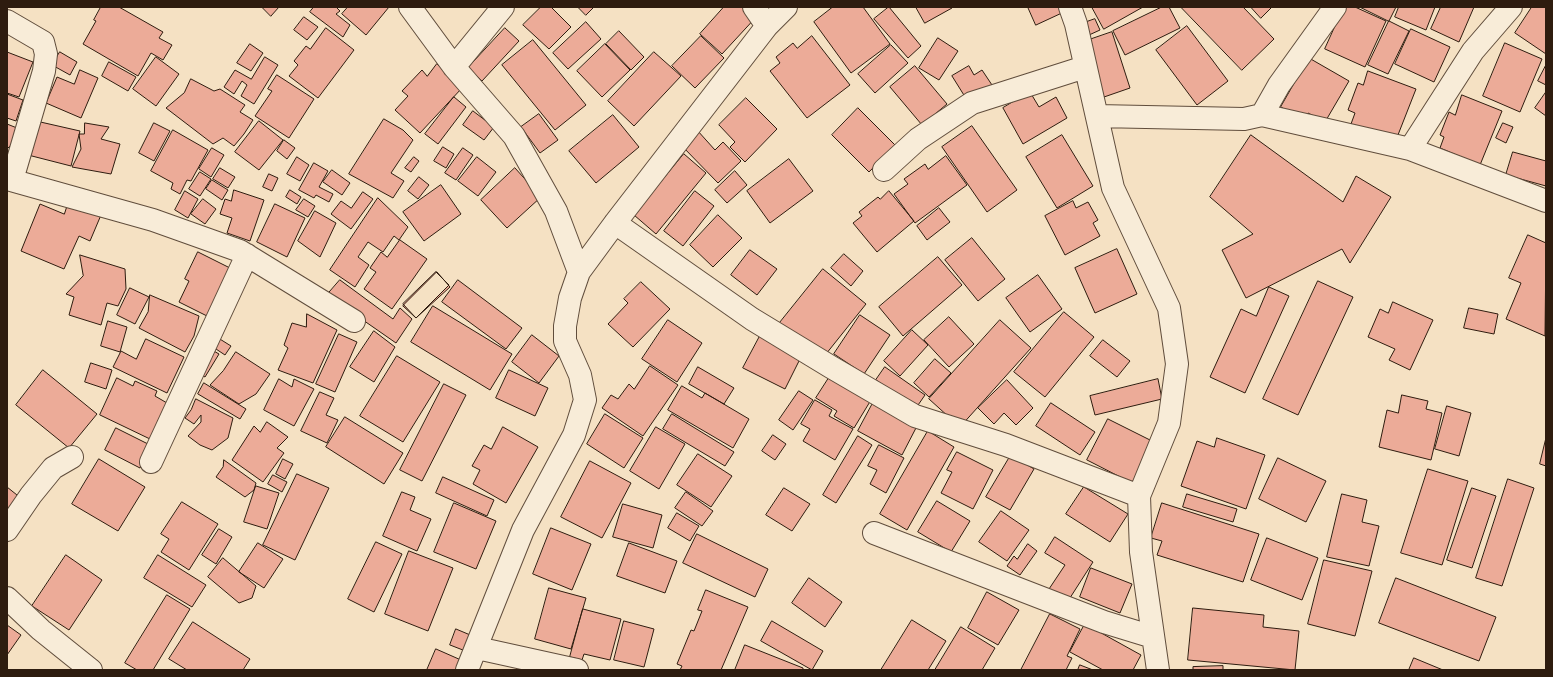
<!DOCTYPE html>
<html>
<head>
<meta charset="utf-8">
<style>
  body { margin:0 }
  #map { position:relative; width:1553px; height:677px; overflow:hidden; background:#f5e1c3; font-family:Vollkorn,serif }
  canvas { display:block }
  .frame { position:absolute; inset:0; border:8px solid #2e1c0f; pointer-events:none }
</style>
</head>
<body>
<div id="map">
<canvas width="1553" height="677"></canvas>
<div class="frame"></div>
</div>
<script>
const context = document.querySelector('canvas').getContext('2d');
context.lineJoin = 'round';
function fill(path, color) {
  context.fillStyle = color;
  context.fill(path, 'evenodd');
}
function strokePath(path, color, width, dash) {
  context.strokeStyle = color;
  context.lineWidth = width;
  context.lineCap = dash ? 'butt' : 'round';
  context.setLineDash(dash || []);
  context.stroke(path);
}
const building = new Path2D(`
  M101,7H119L163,32L159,38L172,45L163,60L151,53L138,76L83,44L96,21L94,20Z
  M262,7H279L271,16Z
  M314,7H336L340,11L336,14L350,25L343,37L310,12Z
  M348,7H389L366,35L342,14Z
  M541,7H551L571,27L549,49L523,25Z
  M578,7H594L586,15Z
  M724,7H750L758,15L722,54L700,34Z
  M833,7H863L890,44L851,73L814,22Z
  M889,7L921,46L908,58L874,19Z
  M916,7H952V8L925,23Z
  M1028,7H1062L1064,12L1036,25Z
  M1092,7H1143L1104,29Z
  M1162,7H1169L1180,28L1125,55L1113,31Z
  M1181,7H1243L1274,39L1242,70Z
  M1251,7H1272L1261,18Z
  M1344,7H1355L1386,21L1365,67L1325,49Z
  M1360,7H1396L1389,21Z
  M1399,7H1435L1426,30L1395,17Z
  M1441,7H1474L1459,42L1431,29Z
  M1532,7H1546V54L1515,33Z
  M304,17L318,27L307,40L294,30Z
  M1095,19L1100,30L1089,35L1084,23Z
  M1389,21L1409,31L1388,74L1368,65Z
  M586,22L601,39L568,69L553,53Z
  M1187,26L1228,81L1197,105L1156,50Z
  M326,28L354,50L318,98L289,76L298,65L294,61L306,46L310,49Z
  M505,28L519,41L482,81L468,68Z
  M1411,29L1450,47L1434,82L1395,64Z
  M619,31L644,57L631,70L606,44Z
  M1112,32L1130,88L1104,97L1086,41Z
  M701,36L724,58L695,88L672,66Z
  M812,36L850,85L807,118L770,71L780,63L776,57L793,43L797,48Z
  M938,38L958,51L939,80L919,68Z
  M533,40L586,105L555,130L502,65Z
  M1505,43L1542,59L1520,112L1483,96Z
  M250,44L263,53L251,71L237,63Z
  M605,44L630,70L602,97L577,71Z
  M891,45L908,63L875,93L858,74Z
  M7,52L33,62L19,97L7,93Z
  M60,52L77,62L70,75L52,65Z
  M654,52L681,76L634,126L608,101Z
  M156,57L179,74L156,106L133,89Z
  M265,57L278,65L254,104L241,96L247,85L242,81L234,94L224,87L235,70L251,79Z
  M1309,58L1349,81L1325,122L1308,113L1304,121L1281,107Z
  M109,62L136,77L128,91L102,76Z
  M437,64L462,88L420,133L395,110L408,96L402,91L422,70L427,76Z
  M1546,65V85L1538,81Z
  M915,66L947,104L922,125L890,87Z
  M969,66L974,75L982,70L992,85L967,100L952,76Z
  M80,70L98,78L81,118L46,103L57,77L74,84Z
  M1368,71L1416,89L1396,140L1351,124L1355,113L1348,110L1358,83L1363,85Z
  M277,75L314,99L289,138L255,116L272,91L268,89Z
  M191,79L214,91L220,89L245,105L240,112L253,120L244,134L234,146L223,138L213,144L166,108L184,93Z
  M1030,92L1039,107L1056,97L1067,118L1023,144L1003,108Z
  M1546,92V116L1535,108Z
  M7,94L23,100L16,121L7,118Z
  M1462,95L1502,111L1480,165L1440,148L1444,137L1440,135L1449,112L1455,115Z
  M454,97L466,107L438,144L425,134Z
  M746,98L777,129L745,162L730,147L735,142L719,125Z
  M858,108L895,145L869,172L832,135Z
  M473,111L494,127L484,140L463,125Z
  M539,114L558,140L540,153L521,127Z
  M613,115L639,147L596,183L569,151Z
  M384,119L403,130L413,140L391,173L404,181L393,198L349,174Z
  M36,121L80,131L71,166L28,155Z
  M259,121L283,140L259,170L235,152Z
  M85,123L109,127L101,139L120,144L111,174L72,167L81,149L79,134H84Z
  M154,123L170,131L154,161L139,153Z
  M1503,123L1513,127L1506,143L1496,138Z
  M7,124L17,128L11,145L7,149Z
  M972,126L1017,190L987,212L942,147Z
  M173,130L208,150L191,181L187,180L180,194L171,189L173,183L151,171Z
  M697,130L715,150L723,142L741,161L718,183L681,145Z
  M1062,135L1093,186L1057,208L1026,157Z
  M1251,135L1343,202L1356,176L1391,197L1350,263L1342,249L1246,298L1222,250L1253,234L1210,197Z
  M284,140L295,148L287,159L277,151Z
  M443,147L454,154L446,168L434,161Z
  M212,148L224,155L211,177L199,169Z
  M463,148L473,155L456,180L445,173Z
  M1513,152L1546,161V186L1506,175Z
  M684,154L706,173L656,234L634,215Z
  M946,156L967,185L915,223L894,194L908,184L904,179L925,164L928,169Z
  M297,157L309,165L300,181L287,174Z
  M414,157L419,161L411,172L405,168Z
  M477,157L496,172L478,196L458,181Z
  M789,159L813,191L770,223L747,191Z
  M314,163L328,171L319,187L333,194L329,202L316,195L314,198L299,190Z
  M220,168L235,177L228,188L213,179Z
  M515,168L541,197L507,228L481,200Z
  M332,170L350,183L342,195L323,182Z
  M735,171L747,185L727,203L715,190Z
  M200,172L211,179L200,196L189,189Z
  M269,174L278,178L272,191L263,187Z
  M419,177L429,185L418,199L408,191Z
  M212,180L228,190L222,200L206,189Z
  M441,185L461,214L424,241L403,212Z
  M234,190L264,200L250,241L227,233L232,218L220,214L225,199L231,201Z
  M290,190L301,197L297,204L286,197Z
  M185,191L198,199L188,218L175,210Z
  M695,191L714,206L683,246L664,231Z
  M889,191L914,221L877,252L853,223L862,216L859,212L878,197L880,199Z
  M363,192L373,199L351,229L331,214L341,201L351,208Z
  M378,198L408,227L399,240L394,236L383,252L368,242L358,257L369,265L355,287L330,270Z
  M203,199L216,209L205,224L191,214Z
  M304,199L315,206L308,217L296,210Z
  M69,201L101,215L90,241L79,236L64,269L21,251L40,204L64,214Z
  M1073,201L1076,208L1088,202L1098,220L1093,223L1100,236L1065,255L1045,216Z
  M275,204L305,218L287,257L257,242Z
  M939,208L950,222L927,240L917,226Z
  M315,211L336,223L320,257L298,241Z
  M718,215L742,238L713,267L690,245Z
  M1528,235L1546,243L1545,336L1506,319L1521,283L1509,278Z
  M972,238L1005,279L978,301L945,260Z
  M400,240L427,259L392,309L364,289L376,272L370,268L381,252L387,257Z
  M1117,249L1137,294L1095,313L1075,268Z
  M750,250L777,269L757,295L731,275Z
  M198,252L230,268L207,316L179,302L189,281L185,279Z
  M844,254L863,271L851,286L831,268Z
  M80,255L125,269L126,289L118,306L107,303L101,325L69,315L74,297L66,294L83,276Z
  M938,257L962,285L903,336L879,307Z
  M823,269L866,304L822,359L778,325Z
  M436,272L449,285L416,318L403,304Z
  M437,272L450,287L416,318L403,306Z
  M1038,275L1062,309L1030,332L1006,298Z
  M340,280L393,319L400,308L412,319L396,343L327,295Z
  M458,280L522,328L506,349L442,302Z
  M1318,281L1353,297L1298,415L1263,399Z
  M641,282L670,309L633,347L608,324L628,303L624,299Z
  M1269,287L1289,296L1245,393L1210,377L1241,309L1256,316Z
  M130,288L149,297L135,324L117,315Z
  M150,295L199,316L194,336L185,352L139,328L148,312Z
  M1393,302L1433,320L1410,370L1389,360L1395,349L1368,337L1380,309L1388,313Z
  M433,306L512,354L490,390L411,342Z
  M1469,308L1498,314L1494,334L1464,328Z
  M1064,312L1094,337L1045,397L1014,372Z
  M307,314L337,330L313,383L278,370L288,348L284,345L292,323L306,327Z
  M860,315L890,335L864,374L834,354Z
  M949,317L974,344L949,367L924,340Z
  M668,320L702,343L677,382L642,359Z
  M1000,320L1031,348L960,427L929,399Z
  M108,321L127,327L120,352L101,346Z
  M912,330L928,345L900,376L884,361Z
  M374,331L395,347L374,382L350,367Z
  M339,334L357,342L335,392L316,384Z
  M532,335L559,356L539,383L512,362Z
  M215,336L231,346L225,355L210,345Z
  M760,336L801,357L785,389L743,368Z
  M146,339L184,357L167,393L113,367L121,351L136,359Z
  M1103,340L1130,361L1117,377L1090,356Z
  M212,350L219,354L205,377L198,373Z
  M236,352L270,374L256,394L239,404L210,385L223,371Z
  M397,356L440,382L403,442L360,416Z
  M935,359L951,373L929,397L914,383Z
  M91,363L112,370L106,389L85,382Z
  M650,366L678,385L643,436L602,408L611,395L618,399L629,384L634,389Z
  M698,367L734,388L724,404L689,384Z
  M885,367L925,395L916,408L876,380Z
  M43,370L97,414L69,448L16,405Z
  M509,370L548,388L535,416L496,398Z
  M834,370L874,395L854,428L834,416L837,411L816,398Z
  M117,378L133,386L135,381L157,391L155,396L167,403L150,439L100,415Z
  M279,379L292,387L294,379L314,389L294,426L264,410Z
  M1158,379L1162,399L1095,415L1090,396Z
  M1007,380L1033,408L1016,425L1004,413L994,424L978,408Z
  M204,383L246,409L240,419L198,394Z
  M444,384L466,395L422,481L400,470Z
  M682,386L702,398L705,393L749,419L733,448L668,410Z
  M799,391L813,400L793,430L779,420Z
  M320,392L334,398L326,415L338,420L327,443L301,431Z
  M1402,395L1428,401L1426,409L1442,413L1431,460L1379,447L1387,410L1398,413Z
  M196,399L233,418L228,438L212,450L200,445L188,436L201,422V415L194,424L185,418L191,410Z
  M815,400L832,410L829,416L853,429L835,460L803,441L810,429L801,424Z
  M873,403L917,426L902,455L858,431Z
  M1051,403L1095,432L1080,455L1036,426Z
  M1447,406L1471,413L1459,456L1435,449Z
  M605,414L643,438L624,468L587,444Z
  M672,414L734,452L725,466L663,429Z
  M345,417L403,453L384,484L326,447Z
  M1108,419L1154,442L1132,483L1087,460Z
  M267,422L288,437L277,448L284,453L263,482L232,460L254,426L260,432Z
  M503,427L538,447L506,503L473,484L480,470L472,466L484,445L491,449Z
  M656,427L685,444L659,489L630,471Z
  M116,428L152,446L140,468L105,450Z
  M928,431L954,447L907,530L880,514Z
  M773,435L786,444L775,460L762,451Z
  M858,436L872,445L836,503L823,495Z
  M1217,438L1265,455L1246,509L1181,486L1197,441L1214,447Z
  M1546,438V466L1540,464Z
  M879,445L904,458L886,493L870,484L877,470L868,466Z
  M957,452L993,470L973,509L941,493L952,472L947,470Z
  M698,454L732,476L711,507L677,485Z
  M1011,455L1034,469L1010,510L986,497Z
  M1278,458L1326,481L1306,522L1259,499Z
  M99,459L145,487L118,531L72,504Z
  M283,459L293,464L285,479L276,474Z
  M224,460L256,483L254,490L245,497L216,477L223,467Z
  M590,461L631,483L602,538L561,517Z
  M1428,469L1468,481L1442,565L1401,553Z
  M297,474L329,488L295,560L263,545Z
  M273,475L287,482L282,492L268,484Z
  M443,477L494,500L487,516L436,493Z
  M1508,479L1534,488L1502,586L1476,578Z
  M256,486L279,493L267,529L244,522Z
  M7,487L17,495L15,506L7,514Z
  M1084,487L1128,514L1110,542L1066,514Z
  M784,488L810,504L792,531L766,515Z
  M1472,488L1496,496L1472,568L1447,560Z
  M402,492L415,497L410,510L431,519L417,551L383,536Z
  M686,492L713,511L702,526L675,508Z
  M1187,494L1237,509L1233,522L1183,507Z
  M1342,494L1367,500L1362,522L1379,526L1369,566L1327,557Z
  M937,501L970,521L951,552L918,532Z
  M182,502L218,524L189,570L161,552L169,539L161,534Z
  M454,503L496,521L476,569L434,552Z
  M1162,503L1259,534L1243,582L1157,555L1162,541L1151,538Z
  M623,504L662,515L653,548L613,537Z
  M1001,511L1029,530L1007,561L979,542Z
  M677,513L699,526L690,541L668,528Z
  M551,528L591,544L572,590L533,574Z
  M219,529L232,537L216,564L202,555Z
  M697,534L768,569L755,597L683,563Z
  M1055,537L1093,562L1068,601L1049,589L1065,565L1045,553Z
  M1267,538L1318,558L1302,600L1251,580Z
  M376,542L402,554L374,612L348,599Z
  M258,543L283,559L264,588L239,572Z
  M629,543L677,561L665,593L617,576Z
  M1028,544L1037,551L1020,575L1007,566L1014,556L1017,559Z
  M409,551L453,568L428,631L385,614Z
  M66,555L102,580L69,630L32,606Z
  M158,555L206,585L192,607L144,578Z
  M223,558L256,586L252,598L239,603L208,577Z
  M1324,560L1372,571L1355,636L1308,624Z
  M1091,568L1132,584L1120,613L1080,597Z
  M809,578L842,602L825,627L792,603Z
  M1396,578L1496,617L1479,661L1379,623Z
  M549,588L586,598L571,649L535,639Z
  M706,590L748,607L721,670H680L682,666L677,664L691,630L694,631L702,611L698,610Z
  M987,592L1019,610L998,645L968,628Z
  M167,595L190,609L153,670H137L125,663Z
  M1193,608L1264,615L1263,627L1299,631L1295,670L1188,660Z
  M583,609L621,619L610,660L584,654L582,660L570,657Z
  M1050,614L1080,629L1067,656L1072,658L1066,670H1021Z
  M912,620L946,641L928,670H881Z
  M624,621L654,629L644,667L614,660Z
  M772,621L823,651L812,670L761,641Z
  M193,622L250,659L243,670H187L169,659Z
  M1085,624L1141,655L1133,670H1103L1070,652Z
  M7,625L21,635L7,655Z
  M961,627L995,648L982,670H935Z
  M456,629L475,637L468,652L450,645Z
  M745,645L803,668V670H735Z
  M436,649L461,660L456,670H427Z
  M1414,658L1443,670H1409Z
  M1080,665L1093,670H1078Z
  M1223,666V670H1193V667Z`);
const minor = new Path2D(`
  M410,7L454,67L514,136L556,211L579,272
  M754,7L767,26
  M1070,7L1076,24L1113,188L1169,308L1177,364L1169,423L1139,496L1141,552L1158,670
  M7,21L43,42L46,54L44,71L12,180
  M454,67L503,7
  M1262,115L1410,149L1473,51L1511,7
  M1097,116L1244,119L1262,115L1279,85L1335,7
  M1410,149L1546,201
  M884,170L918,139L972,103L1085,67
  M7,179L153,220L240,251L354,321
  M615,223L752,319L831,367L915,416L1006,445L1139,496
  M151,462L247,255
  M7,530L31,495L53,468L72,457
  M874,533L1104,622L1153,637
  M7,598L41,630L91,670
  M477,648L577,670
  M467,670L523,530L574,435L585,400L580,375L565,341V326L570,298L579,272L615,223L767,26L786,7`);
fill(building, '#ecab98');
strokePath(building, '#2e1c0f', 1);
strokePath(minor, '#604d3c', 24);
strokePath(minor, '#f8ecd8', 22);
</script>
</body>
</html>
